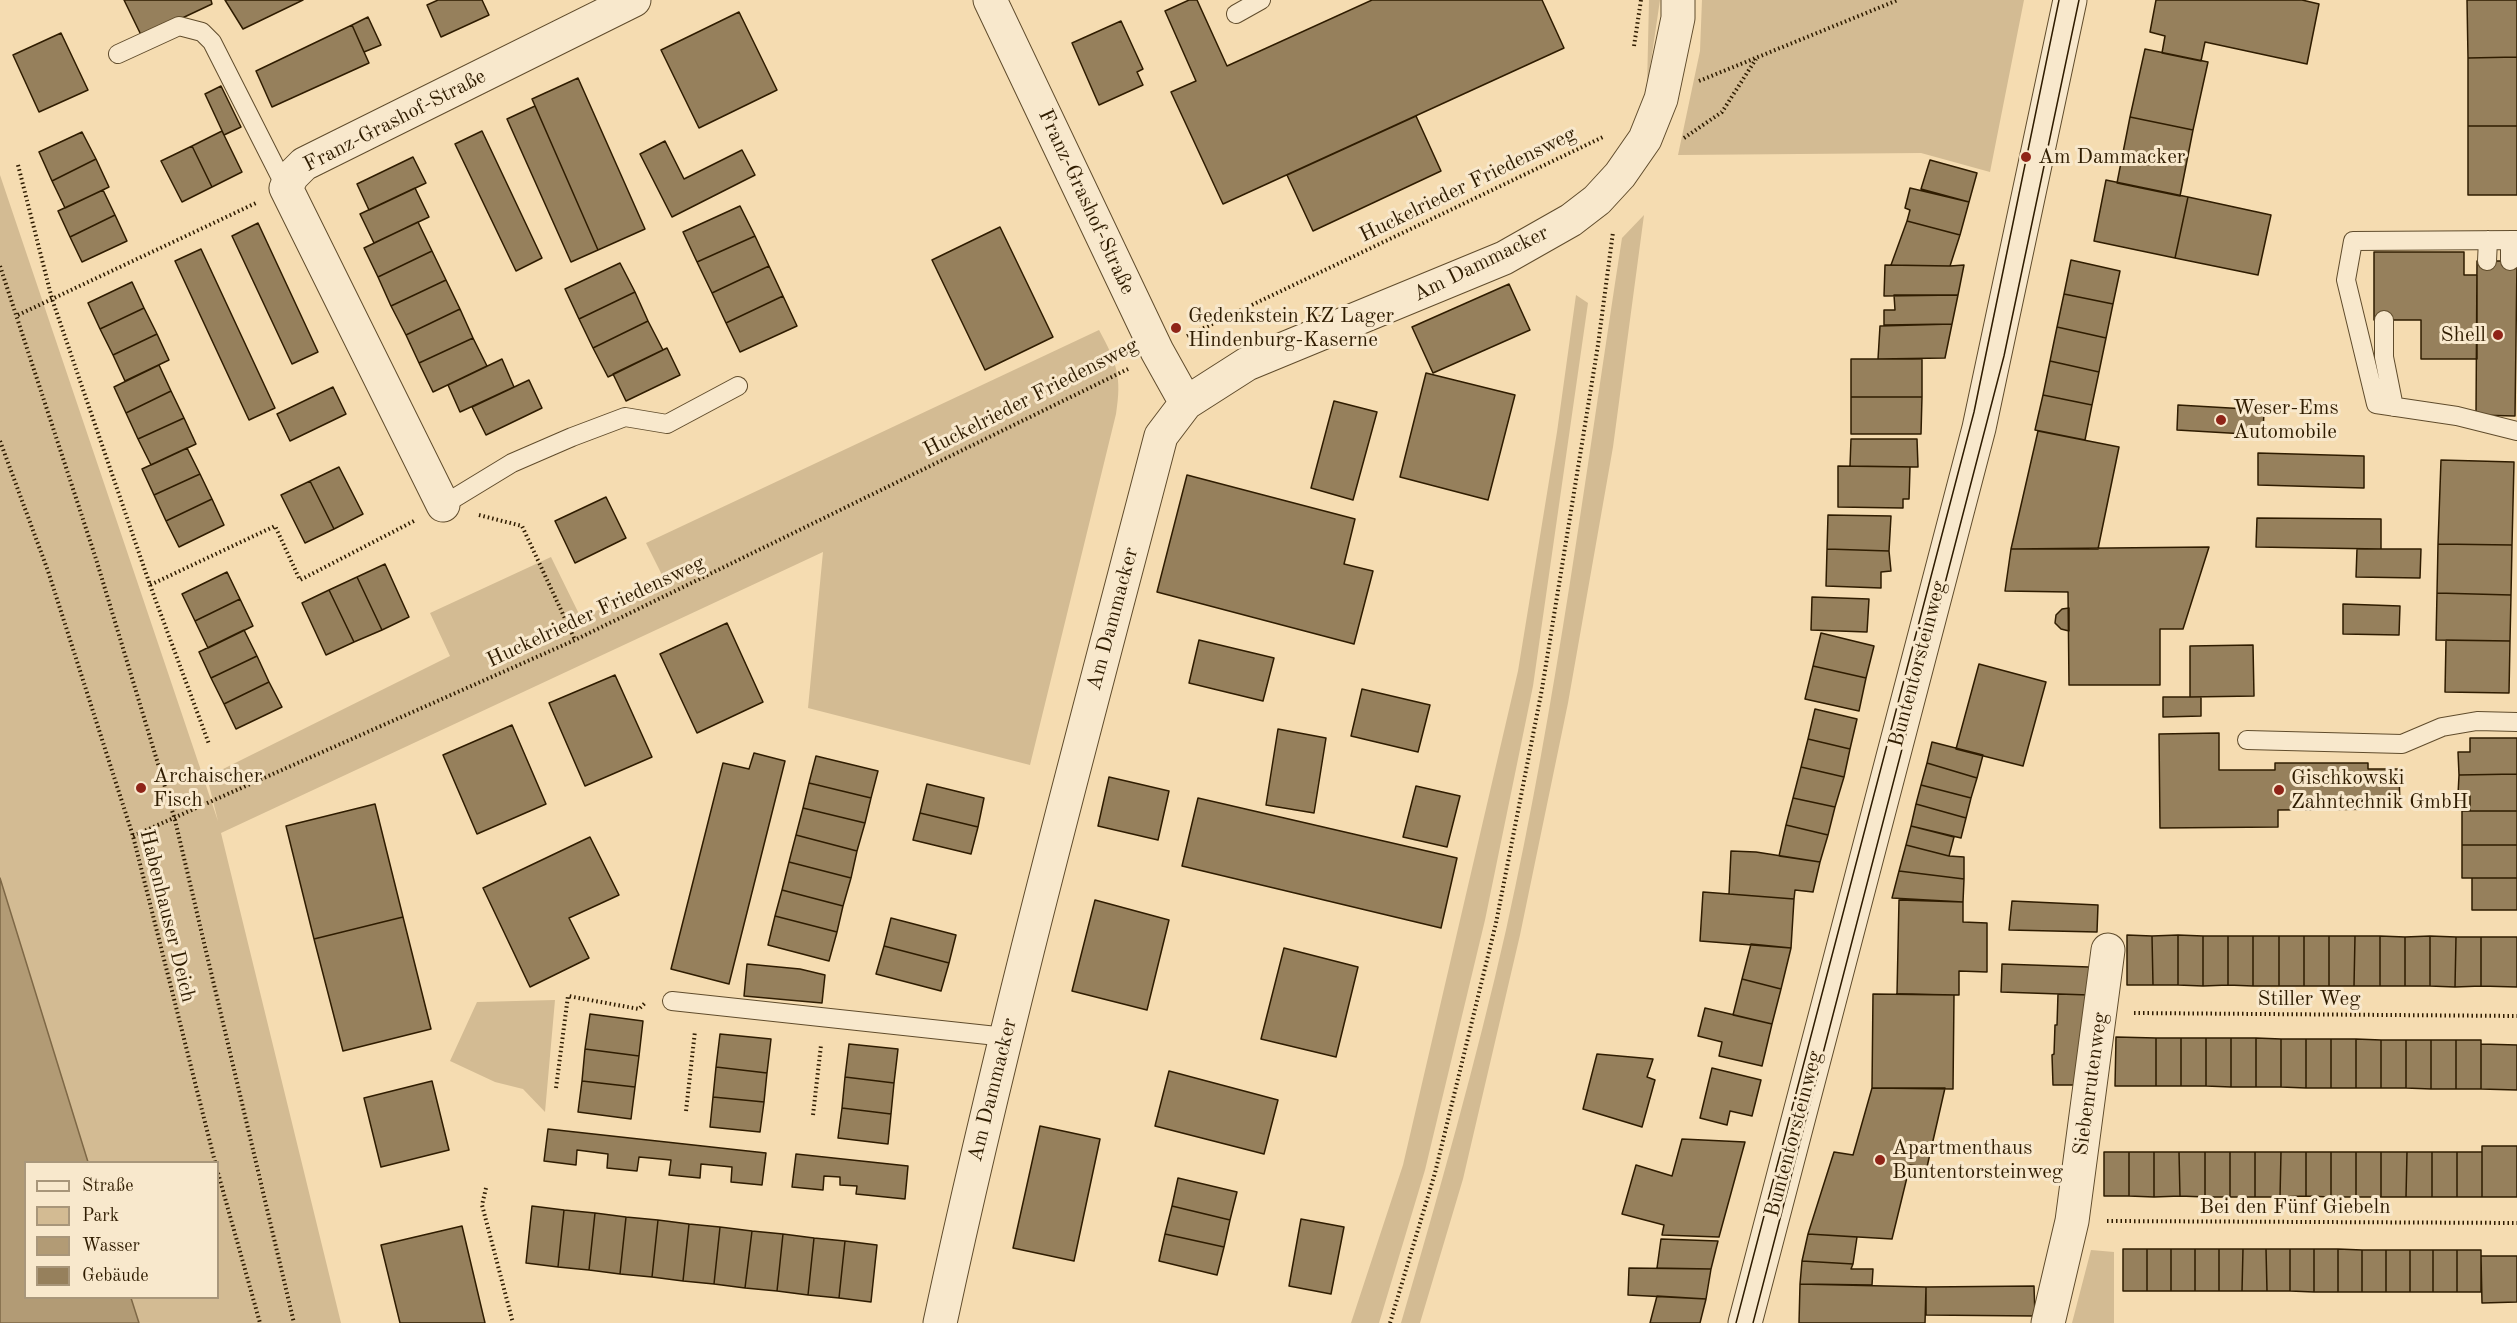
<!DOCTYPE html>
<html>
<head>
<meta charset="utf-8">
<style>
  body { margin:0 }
  #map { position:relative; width:2517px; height:1323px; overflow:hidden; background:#f5dcb1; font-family:"Old Standard TT",serif }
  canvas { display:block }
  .legend { position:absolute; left:24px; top:1161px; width:195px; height:138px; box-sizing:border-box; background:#f8e8cc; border:2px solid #a8967a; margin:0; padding:8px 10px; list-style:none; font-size:18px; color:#2f1c00 }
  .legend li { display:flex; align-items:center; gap:12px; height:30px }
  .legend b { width:30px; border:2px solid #a8967a }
</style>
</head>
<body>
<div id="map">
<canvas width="2517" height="1323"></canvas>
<ul class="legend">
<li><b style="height:8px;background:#f8e8cc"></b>Straße</li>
<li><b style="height:16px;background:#d3bb93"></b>Park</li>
<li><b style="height:16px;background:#b29b75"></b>Wasser</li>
<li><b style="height:16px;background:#96805c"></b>Gebäude</li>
</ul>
</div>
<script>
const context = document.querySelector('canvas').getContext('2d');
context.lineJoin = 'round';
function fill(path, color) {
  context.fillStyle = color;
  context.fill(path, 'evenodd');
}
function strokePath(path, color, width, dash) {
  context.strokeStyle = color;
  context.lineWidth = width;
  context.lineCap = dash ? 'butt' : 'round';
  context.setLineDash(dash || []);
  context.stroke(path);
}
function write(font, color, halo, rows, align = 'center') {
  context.font = font + ' "Old Standard TT",serif';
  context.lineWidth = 6;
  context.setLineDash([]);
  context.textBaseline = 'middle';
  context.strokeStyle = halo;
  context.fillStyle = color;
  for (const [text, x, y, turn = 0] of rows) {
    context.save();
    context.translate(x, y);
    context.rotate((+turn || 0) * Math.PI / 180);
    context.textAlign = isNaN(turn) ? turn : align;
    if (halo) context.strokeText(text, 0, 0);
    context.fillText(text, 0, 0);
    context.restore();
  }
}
const green = new Path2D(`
  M1649,0H1660L1647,88Z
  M1702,0H2024L1990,172L1921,153L1678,155L1700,51Z
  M0,175L218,821L207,777L450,656L430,613L551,557L581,618L664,579L646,543L1099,330C1117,363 1122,377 1116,414L1030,765L808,708L823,552L221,833L341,1323H139L131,1298H218V1162H88L0,878Z
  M1644,215L1613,447L1568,703L1520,935L1463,1179L1420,1323H1401C1439,1193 1476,1062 1506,930C1557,702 1586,469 1622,238Z
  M1576,295L1588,303L1533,686L1485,920L1425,1170L1379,1323H1351L1403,1165L1518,671L1557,432Z
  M555,1000L545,1112L523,1089L495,1082L450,1061L477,1002Z
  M2091,1250L2114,1252V1323H2072Z`);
const water = new Path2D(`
  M0,878L88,1162H26V1298H131L139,1323H0Z`);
const building = new Path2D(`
  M124,0H211L212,4L142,37Z
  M225,0H303L243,29Z
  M438,0H482L489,15L441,37L427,5Z
  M1189,0H1197L1227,66L1372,0H1542L1564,48L1223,204L1171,92L1196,81L1165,11Z
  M2156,0H2302L2319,4L2307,64L2205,42L2201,61L2162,53L2165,36L2150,32Z
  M2467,0H2517V57L2468,58Z
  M739,12L777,90L699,128L661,50Z
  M368,17L381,45L364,52L352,25Z
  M1121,21L1143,69L1137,72L1143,85L1099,105L1072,43Z
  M352,25L369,63L272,107L256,71Z
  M61,33L88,90L39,112L13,55Z
  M2145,49L2208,62L2193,130L2130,117Z
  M2517,57V126H2468V58Z
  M578,78L645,229L598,250L532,99Z
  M221,86L241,127L224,135L205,94Z
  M535,106L598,250L571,262L507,119Z
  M1416,116L1441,171L1313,231L1287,175Z
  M2130,117L2193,130L2180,196L2117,183Z
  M2468,126H2517V195H2468Z
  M222,131L242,172L212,187L192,146Z
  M482,131L542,258L516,271L455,144Z
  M82,132L96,159L52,181L39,152Z
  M665,141L684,179L742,150L755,175L672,217L640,154Z
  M192,146L212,187L182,202L161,161Z
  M413,157L426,183L369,210L357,184Z
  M96,159L109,187L65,208L52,181Z
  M1930,160L1977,173L1969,202L1921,189Z
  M2106,180L2188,197L2175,258L2094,241Z
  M415,188L429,217L374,243L360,214Z
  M1910,188L1969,202L1960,235L1907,221L1910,210L1905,208Z
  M103,190L115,215L70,237L58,211Z
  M2188,197L2271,215L2258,275L2175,258Z
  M740,206L755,236L697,262L683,232Z
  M115,215L127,241L82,262L70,237Z
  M1907,221L1960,235L1950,266L1891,265Z
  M418,222L432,251L378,277L364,248Z
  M258,223L318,352L292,364L232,236Z
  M1000,227L1053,337L985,370L932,260Z
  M755,236L769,266L712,293L697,262Z
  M201,249L275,408L249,420L175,261Z
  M432,251L446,280L391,306L378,277Z
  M2374,252H2464V275H2477V359H2421V320H2374Z
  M2071,260L2120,271L2113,304L2064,294Z
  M2477,261H2517L2515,416L2476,415Z
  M620,263L635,292L579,319L565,289Z
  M1885,265L1950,266L1964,265L1958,295L1884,296Z
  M769,266L783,296L726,323L712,293Z
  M446,280L460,309L406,335L391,306Z
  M132,282L144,308L100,329L88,303Z
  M1509,284L1530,330L1433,373L1412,327Z
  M635,292L648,321L593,348L579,319Z
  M2064,294L2113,304L2106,338L2057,327Z
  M1894,295H1958L1952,324L1884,325V310H1895Z
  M783,296L797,326L740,352L726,323Z
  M144,308L157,334L113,355L100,329Z
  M460,309L473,338L419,363L406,335Z
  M648,321L663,350L608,377L593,348Z
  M1952,324L1945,358L1878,359L1880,326Z
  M2057,327L2106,338L2099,372L2050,361Z
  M157,334L169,360L125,381L113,355Z
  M473,338L487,366L433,392L419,363Z
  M667,348L680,375L626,401L613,374Z
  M502,359L514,387L460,412L448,385Z
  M1851,359H1922V397H1851Z
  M2050,361L2099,372L2092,405L2043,395Z
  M159,365L171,391L126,413L114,387Z
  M1426,373L1515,395L1488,500L1400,477Z
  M529,380L542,408L486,435L472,407Z
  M333,387L346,414L290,441L277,414Z
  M171,391L184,418L138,439L126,413Z
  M2043,395L2092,405L2085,440L2035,430Z
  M1851,397H1922L1921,434H1851Z
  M1334,401L1377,412L1353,500L1311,488Z
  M2178,405L2264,410L2263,435L2177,430Z
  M184,418L196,444L151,465L138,439Z
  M2038,431L2119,447L2098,549H2011Z
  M1851,439H1917L1918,467L1850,466Z
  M187,448L200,474L154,495L142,469Z
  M2258,453L2364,456V488L2258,485Z
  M2441,460L2514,462L2512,545L2438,544Z
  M1838,466L1910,467L1909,499H1903V508L1838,507Z
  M339,467L363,514L334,529L310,481Z
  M200,474L212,499L166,521L154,495Z
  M1187,475L1355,519L1344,564L1373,571L1354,644L1157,592Z
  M310,481L334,529L305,543L281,495Z
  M606,497L626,538L575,563L555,521Z
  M212,499L224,525L179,547L166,521Z
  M1828,515L1891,516L1889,551L1827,549Z
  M2257,518L2381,519V549L2256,547Z
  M2438,544L2512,545L2511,595L2437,593Z
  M2209,547L2183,629H2160V685H2069L2068,592L2005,591L2011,549Z
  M1827,549L1889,551L1891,571L1881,572V588L1826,586Z
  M2357,549H2421L2420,578L2356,577Z
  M385,564L409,617L382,630L357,577Z
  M227,572L240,599L195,621L182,594Z
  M357,577L382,630L354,642L329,590Z
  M329,590L354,642L326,655L302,603Z
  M2437,593L2511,595L2510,641L2436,640Z
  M1812,597L1869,599L1867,632L1811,630Z
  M240,599L253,626L208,648L195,621Z
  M2343,604L2400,606L2399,635L2343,634Z
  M2069,608V631L2061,629L2055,623L2056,615L2062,609Z
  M727,623L763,702L697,733L660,654Z
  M244,630L257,656L211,678L199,652Z
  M1821,633L1874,646L1866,678L1813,666Z
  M1199,640L1274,658L1263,701L1189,683Z
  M2446,640L2510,641L2509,693L2445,692Z
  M2253,645L2254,696L2190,697V646Z
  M257,656L269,682L224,704L211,678Z
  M1979,664L2046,682L2023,766L1956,749Z
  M1813,666L1866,678L1859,711L1805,699Z
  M615,675L652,757L585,786L549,703Z
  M269,682L282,707L236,729L224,704Z
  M1362,689L1430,705L1418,752L1351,736Z
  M2163,697H2201V716L2163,717Z
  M1815,709L1857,719L1850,749L1808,739Z
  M512,725L546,804L477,834L443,755Z
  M1278,729L1326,738L1314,813L1266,805Z
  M2219,733V770H2275V763H2368V769H2399L2400,809L2278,810V827L2160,828L2159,734Z
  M2470,738H2517V774L2459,775L2458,752H2470Z
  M1808,739L1850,749L1844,777L1801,767Z
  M1932,742L1983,755L1977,778L1927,763Z
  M754,753L785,761L729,984L671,969L723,763L749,769Z
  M816,756L878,771L871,798L809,783Z
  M1927,763L1977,778L1971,798L1921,785Z
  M1801,767L1844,777L1835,807L1793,798Z
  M2517,774V811H2470V796L2458,795L2459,775Z
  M1109,777L1169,791L1158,840L1098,826Z
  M809,783L871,798L865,823L803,808Z
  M927,784L984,798L978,827L920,813Z
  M1921,785L1971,798L1966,818L1916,804Z
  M1416,786L1460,796L1447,847L1403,837Z
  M1198,798L1457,858L1441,928L1182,866Z
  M1793,798L1835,807L1828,835L1786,825Z
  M375,804L403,917L314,939L286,826Z
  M1916,804L1966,818L1961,838L1911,826Z
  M803,808L865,823L857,851L796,835Z
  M2462,811H2517V845H2462Z
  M920,813L978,827L971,854L913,840Z
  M1786,825L1828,835L1820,862L1779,856Z
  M1911,826L1954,837L1949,856L1906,845Z
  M796,835L857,851L851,878L789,862Z
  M590,837L619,895L569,918L589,958L530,987L483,888Z
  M1906,845L1949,856L1964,857V879L1899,871Z
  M2462,845H2517V878H2462Z
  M1731,851L1756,852L1820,862L1813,892L1795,890L1794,899L1729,894Z
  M789,862L851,878L843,906L782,890Z
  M1899,871L1964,879L1963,902L1892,898Z
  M2472,878H2517V910H2472Z
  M782,890L843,906L837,932L775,916Z
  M1703,892L1794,899L1791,948L1700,941Z
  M1095,900L1169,920L1147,1010L1072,991Z
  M1899,900L1963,902V922L1987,923V972L1959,971V995L1897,994Z
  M2012,901L2098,905L2097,932L2009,930Z
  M775,916L837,932L829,961L768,945Z
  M403,917L431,1029L343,1051L314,939Z
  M891,918L956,935L949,963L884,946Z
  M2127,935L2152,936L2153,985H2127Z
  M2178,935V985H2153L2152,936Z
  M2178,935L2203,936V986L2178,985Z
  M2203,936H2228V985L2203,986Z
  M2228,936H2253V986L2228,985Z
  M2253,936H2279V986H2253Z
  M2279,936H2304V986H2279Z
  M2304,936H2329V986H2304Z
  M2329,936H2355L2354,986H2329Z
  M2355,936H2380V986H2354Z
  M2380,936L2405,937V986H2380Z
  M2430,936L2456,937L2455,987L2430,986Z
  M2430,936V986H2405V937Z
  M2456,937H2481V986L2455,987Z
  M2481,937H2517V987L2481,986Z
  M1751,944L1791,948L1781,989L1742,979Z
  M884,946L949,963L941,991L876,974Z
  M1284,948L1358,967L1336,1057L1261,1039Z
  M747,964L800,969L825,975L822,1003L744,996Z
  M2002,964L2089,967V995L2001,992Z
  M1742,979L1781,989L1772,1024L1733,1015Z
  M1873,994L1954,995L1953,1089L1872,1088Z
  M2058,994L2089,995L2081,1085H2053L2052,1055L2054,1054L2055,1025H2057Z
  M1705,1008L1772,1024L1762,1066L1719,1056L1722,1042L1698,1036Z
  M590,1014L643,1021L639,1056L585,1049Z
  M720,1034L771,1039L767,1073L716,1067Z
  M2116,1037L2156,1038V1086H2115Z
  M2156,1038H2181V1086H2156Z
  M2181,1038H2206V1086H2181Z
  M2206,1038H2231V1087L2206,1086Z
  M2231,1038H2256V1087H2231Z
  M2256,1038L2281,1039V1087H2256Z
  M2281,1039H2306V1088L2281,1087Z
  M2306,1039H2331V1088H2306Z
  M2331,1039H2356V1088H2331Z
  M2356,1039L2381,1040V1088H2356Z
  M2381,1040H2406V1088H2381Z
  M2406,1040H2431V1089L2406,1088Z
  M2431,1040H2456V1089H2431Z
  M2456,1040H2481V1089H2456Z
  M849,1044L898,1049L894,1083L845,1077Z
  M2481,1044L2517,1045V1090L2481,1089Z
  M585,1049L639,1056L635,1087L582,1081Z
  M1597,1054L1653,1059L1647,1077L1655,1080L1642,1127L1583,1109Z
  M716,1067L767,1073L764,1102L713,1097Z
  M1712,1068L1761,1080L1752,1116L1730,1111L1727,1125L1700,1118Z
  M1169,1071L1278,1100L1264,1154L1155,1126Z
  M845,1077L894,1083L891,1114L842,1108Z
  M432,1081L449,1150L381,1167L364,1098Z
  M582,1081L635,1087L631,1119L578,1112Z
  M1872,1088H1945L1927,1167L1910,1165L1892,1239L1808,1234L1834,1152L1853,1155Z
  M713,1097L764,1102L760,1132L710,1127Z
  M842,1108L891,1114L888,1144L838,1138Z
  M1040,1126L1100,1139L1074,1261L1013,1248Z
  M548,1129L766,1153L762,1185L731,1182L732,1167L701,1164L700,1178L669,1175L671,1160L639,1157L637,1171L607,1168L608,1154L577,1150L576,1165L544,1161Z
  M1682,1139L1745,1142L1719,1237L1662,1235L1664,1225L1622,1214L1636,1165L1672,1176Z
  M2482,1146H2517V1197H2482Z
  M2104,1152H2129V1196H2104Z
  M2129,1152H2154V1197L2129,1196Z
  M2154,1152H2179L2180,1196L2154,1197Z
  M2179,1152H2205V1197L2180,1196Z
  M2205,1152H2230V1197H2205Z
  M2230,1152H2255V1197H2230Z
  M2255,1152H2281L2280,1197H2255Z
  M2281,1152H2306V1196L2280,1197Z
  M2306,1152H2331V1197L2306,1196Z
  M2331,1152H2356V1197H2331Z
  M2356,1152H2381V1197H2356Z
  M2381,1152H2407L2406,1197H2381Z
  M2407,1152H2432V1197H2406Z
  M2432,1152H2457V1197H2432Z
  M2457,1152H2482V1197H2457Z
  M796,1154L908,1166L905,1199L856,1194L857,1186L840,1185V1177L824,1176L823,1190L792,1187Z
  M1178,1178L1237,1192L1230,1220L1172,1206Z
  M532,1206L564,1210L558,1267L526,1263Z
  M1172,1206L1230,1220L1224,1247L1165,1234Z
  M564,1210L595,1213L589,1270L558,1267Z
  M595,1213L626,1217L620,1274L589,1270Z
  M626,1217L658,1220L652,1277L620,1274Z
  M1301,1219L1344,1227L1331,1294L1289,1286Z
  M658,1220L689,1224L683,1281L652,1277Z
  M689,1224L720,1227L714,1284L683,1281Z
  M462,1226L485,1323H400L381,1245Z
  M720,1227L752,1231L745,1288L714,1284Z
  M752,1231L783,1234L777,1291L745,1288Z
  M783,1234L814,1238L808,1295L777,1291Z
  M1165,1234L1224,1247L1217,1275L1159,1261Z
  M1808,1234L1857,1237L1853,1264L1802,1261Z
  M814,1238L845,1241L839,1298L808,1295Z
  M1661,1239L1718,1241L1711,1269L1657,1268Z
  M845,1241L877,1245L871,1302L839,1298Z
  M2123,1249H2147V1291H2123Z
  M2147,1249H2171V1291H2147Z
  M2171,1249H2195V1291H2171Z
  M2195,1249H2219V1291H2195Z
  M2219,1249H2243L2242,1291H2219Z
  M2243,1249H2266L2267,1291H2242Z
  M2266,1249H2290V1291H2267Z
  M2290,1249H2314V1292L2290,1291Z
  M2314,1249H2338V1292H2314Z
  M2338,1249L2362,1250V1292H2338Z
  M2362,1250H2386V1292H2362Z
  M2386,1250H2410V1292H2386Z
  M2410,1250H2433V1292H2410Z
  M2433,1250H2457V1292H2433Z
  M2457,1250H2481V1292H2457Z
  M2481,1256H2517V1302L2482,1303Z
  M1802,1261L1853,1264L1851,1269H1873L1872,1285L1800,1284Z
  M1629,1268L1711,1269L1706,1299L1628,1295Z
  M1800,1284L1926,1287L1925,1323H1799Z
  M2034,1286L2035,1316L1926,1315V1287Z
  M1657,1296L1706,1299L1700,1323H1650Z`);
const path = new Path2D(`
  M1634,46L1641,0
  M1699,81L1898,0
  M1684,138L1722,112L1756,59
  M18,165L52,299L150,585L275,526L300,580L414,521
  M0,266L96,559L175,820L294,1323
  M18,315L256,203
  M1187,336L1603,137
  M0,441L48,571L133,836L215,1162
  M479,515L522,526L575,640
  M150,585L209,744
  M133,836L575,640L1128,369
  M2134,1013L2517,1016
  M556,1088L568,996L639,1009L645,1003
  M686,1111L695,1031
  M813,1115L821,1045
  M218,1173L260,1323
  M486,1188L482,1205L513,1323
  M2107,1221L2517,1223
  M1390,1323L1435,1173L1496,923L1542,689L1598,345L1613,232`);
const service = new Path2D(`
  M1236,14L1261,0
  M118,54L179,26L202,32L212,42L286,188
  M2517,240L2353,241L2346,280L2376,404L2457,416L2517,431
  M2487,261L2488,240
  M2510,261V240
  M2384,320V357L2394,407
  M443,505L512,463L572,437L625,417L667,424L738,386
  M2247,740L2402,744L2442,727L2477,721L2517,722
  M672,1001L1006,1037`);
const minor = new Path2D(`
  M990,0L1157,351L1186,403
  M443,505L286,188L292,176L304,164L634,0
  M940,1323C1004,1025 1084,731 1161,436L1186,403L1247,364L1504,258L1571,220L1597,200L1620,175L1645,139L1661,99L1678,18V0
  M1745,1323L1979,428L2070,0
  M2048,1323L2072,1221L2108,950`);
const tram = new Path2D(`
  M1736,1323L1974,412L2059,0
  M1753,1323L2004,356L2079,0`);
const markers = [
  [2026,157,6,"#8f2418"],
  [1176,328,6,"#8f2418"],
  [2498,335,6,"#8f2418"],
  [2221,420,6,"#8f2418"],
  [141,788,6,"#8f2418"],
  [2279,790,6,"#8f2418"],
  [1880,1160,6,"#8f2418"]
];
const streetNames = [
  ["Franz-Grashof-Straße",395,121,-27],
  ["Huckelrieder Friedensweg",1468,185,-26],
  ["Franz-Grashof-Straße",1086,202,65],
  ["Am Dammacker",1481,264,-26],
  ["Huckelrieder Friedensweg",1031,398,-27],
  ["Huckelrieder Friedensweg",596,612,-25],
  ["Am Dammacker",1113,619,-75],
  ["Buntentorsteinweg",1918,664,-75],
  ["Habenhauser Deich",167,916,76],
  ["Stiller Weg",2309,999],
  ["Siebenrutenweg",2091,1084,-82],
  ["Am Dammacker",993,1090,-76],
  ["Buntentorsteinweg",1794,1134,-75],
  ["Bei den Fünf Giebeln",2295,1207]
];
const poiNames = [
  ["Am Dammacker",2038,157],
  ["Gedenkstein KZ Lager",1188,316],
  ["Hindenburg-Kaserne",1188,340],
  ["Shell",2486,335,"right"],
  ["Weser-Ems",2233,408],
  ["Automobile",2233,432],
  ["Archaischer",153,776],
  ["Fisch",153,800],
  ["Gischkowski",2291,778],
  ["Zahntechnik GmbH",2291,802],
  ["Apartmenthaus",1892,1148],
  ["Buntentorsteinweg",1892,1172]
];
fill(green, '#d3bb93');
fill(water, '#b29b75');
strokePath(water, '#7e6846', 1.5);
fill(building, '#96805c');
strokePath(building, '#2f1c00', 1.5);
strokePath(service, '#604c2c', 20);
strokePath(minor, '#604c2c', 35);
strokePath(path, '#2f1c00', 4, [1.5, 3]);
strokePath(service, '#f8e8cc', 18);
strokePath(minor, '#f8e8cc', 33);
strokePath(tram, '#2f1c00', 1.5);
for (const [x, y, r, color] of markers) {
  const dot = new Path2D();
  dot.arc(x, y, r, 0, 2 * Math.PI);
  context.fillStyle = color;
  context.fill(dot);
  strokePath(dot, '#f8e8cc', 2);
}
write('21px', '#2f1c00', '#f8e8cc', streetNames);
write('21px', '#2f1c00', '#f8e8cc', poiNames, 'left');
</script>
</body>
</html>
